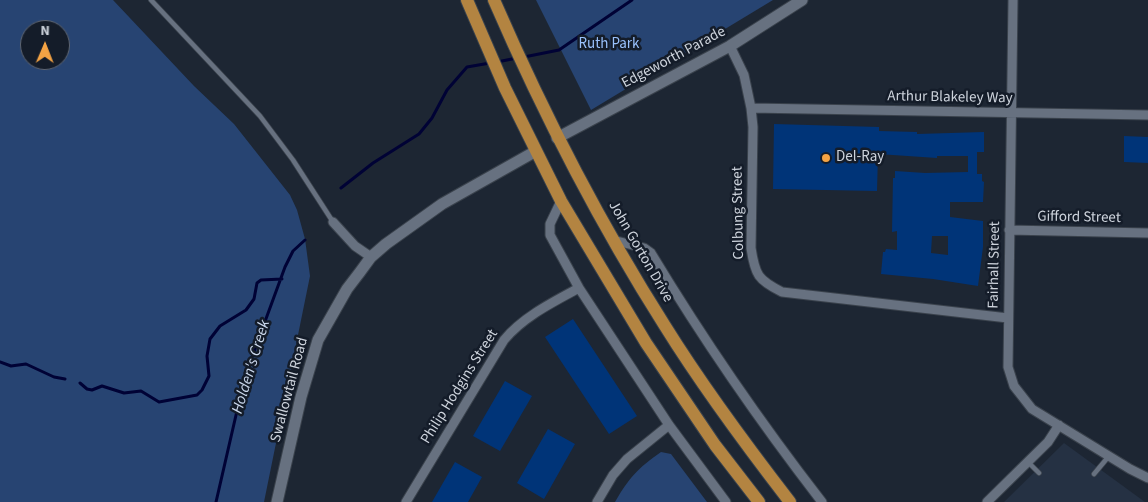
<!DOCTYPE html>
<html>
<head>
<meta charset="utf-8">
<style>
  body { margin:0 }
  #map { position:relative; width:1148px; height:502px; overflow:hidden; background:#1d2633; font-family:"Source Sans 3",sans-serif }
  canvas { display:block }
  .north { position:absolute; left:20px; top:20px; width:50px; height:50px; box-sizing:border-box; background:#141c29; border:1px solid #5e6571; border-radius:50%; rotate:1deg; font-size:14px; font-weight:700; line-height:20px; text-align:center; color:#cdd3dc }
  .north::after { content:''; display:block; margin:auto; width:18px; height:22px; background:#f4a344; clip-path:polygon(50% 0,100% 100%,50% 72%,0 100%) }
</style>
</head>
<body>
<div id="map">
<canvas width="1148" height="502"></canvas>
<div class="north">N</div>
</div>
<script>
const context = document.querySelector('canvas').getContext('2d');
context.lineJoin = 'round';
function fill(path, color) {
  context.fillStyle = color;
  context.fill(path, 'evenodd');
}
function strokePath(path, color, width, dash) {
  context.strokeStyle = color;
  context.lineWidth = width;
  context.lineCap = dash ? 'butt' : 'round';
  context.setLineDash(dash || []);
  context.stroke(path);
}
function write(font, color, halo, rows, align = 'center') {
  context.font = font + ' "Source Sans 3",sans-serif';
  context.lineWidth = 5;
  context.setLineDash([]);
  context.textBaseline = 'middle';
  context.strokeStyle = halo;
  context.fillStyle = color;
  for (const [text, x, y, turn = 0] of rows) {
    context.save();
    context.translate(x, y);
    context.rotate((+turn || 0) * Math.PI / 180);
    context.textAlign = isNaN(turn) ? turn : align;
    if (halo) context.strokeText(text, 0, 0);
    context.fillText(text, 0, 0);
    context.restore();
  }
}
const built = new Path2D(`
  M1064,443L1145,502H1004Z`);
const green = new Path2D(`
  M0,0H113L194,86L234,124L290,195L297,210L305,239L310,276L264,502H0ZM30,30H60V60H30Z
  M536,0H773L591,110Z
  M661,452L671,454L707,502H615C629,478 638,468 661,452Z`);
const stream = new Path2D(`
  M524,57L559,50L632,0
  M497,62L517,58
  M341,188L373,163L419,134L432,118L447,90L467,67L490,63
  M0,362L11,366L26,364L54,377L65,379
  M80,383L87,389L92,390L102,386L124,393L141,391L159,402L197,395L202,390L209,376L207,356L210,339L220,326L246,310L254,299L257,283L261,280L282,279
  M216,502L245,376L285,267L293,251L305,240`);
const building = new Path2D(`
  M774,124L879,127V131L917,132V134L984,132V152H977V174H982V181L984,182L983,202H950V217L983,221V247L978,286L933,279L881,274L883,252H885L886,249L897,250V231L892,232L893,178H895V171L925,173L968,172V156H937V158L878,154L877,191L773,189ZM932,236H948V255L931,253Z
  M1124,136L1148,137V163L1124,162Z
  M573,319L637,416L609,434L545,337Z
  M505,381L532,396L500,451L473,436Z
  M548,429L575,444L544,499L517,483Z
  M455,462L482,477L468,502H432Z`);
const service = new Path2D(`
  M151,0L260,116L293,160L333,222
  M1028,462L1039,473
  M1094,474L1109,456`);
const minor = new Path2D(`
  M1013,0L1008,367L1014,386L1032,409L1130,469L1148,478
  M730,46L744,75L751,108L753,127L751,248C755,275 758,280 782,292L1008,318
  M751,108L1148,115
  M561,201L550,224V235L579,288L669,425L726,502
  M333,222L355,246L371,257
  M1009,230L1148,233
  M613,240L644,248L651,253C703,339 760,422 822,502
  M406,502L504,340C523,317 553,302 579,288
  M597,502L613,475L627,459L669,425
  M987,502L1048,442L1059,425`);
const tertiary = new Path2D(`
  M557,138L730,46L802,0
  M277,502L301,397L318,340L347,289L360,272L371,257L386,244L442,204L536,151`);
const primary = new Path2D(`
  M467,0L505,88L561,201L646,343L715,445L759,502
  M494,0C543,113 599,222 665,326C703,387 746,445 790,502`);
const markers = [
  [826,158,5,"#f4a344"]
];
const parkNames = [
  ["Ruth Park",609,45]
];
const streetNames = [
  ["Edgeworth Parade",674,58,-28],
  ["Arthur Blakeley Way",950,98,1],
  ["Colbung Street",739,213,-91],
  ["Gifford Street",1079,218,1],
  ["John Gorton Drive",640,252,60],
  ["Fairhall Street",995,265,-89],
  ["Philip Hodgins Street",460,387,-58],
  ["Swallowtail Road",290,390,-75]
];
const poiNames = [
  ["Del-Ray",836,158]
];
const waterNames = [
  ["Holden's Creek",252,367,-73]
];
fill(built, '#253143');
fill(green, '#274472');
strokePath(stream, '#000235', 3);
fill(building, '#003478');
strokePath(service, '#3a424c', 6);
strokePath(minor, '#3a424c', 11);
strokePath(tertiary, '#3a424c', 13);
strokePath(primary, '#3a424c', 14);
strokePath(service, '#677180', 4.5);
strokePath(minor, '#677180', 9);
strokePath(tertiary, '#677180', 11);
strokePath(primary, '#b38441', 12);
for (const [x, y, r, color] of markers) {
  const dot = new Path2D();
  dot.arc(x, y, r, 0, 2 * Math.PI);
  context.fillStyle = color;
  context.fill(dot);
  strokePath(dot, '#141c29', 2);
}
write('15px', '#99c1fc', '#141c29', parkNames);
write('15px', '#cdd3dc', '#141c29', streetNames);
write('15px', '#cdd3dc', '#141c29', poiNames, 'left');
write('italic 16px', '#cbd8ec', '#141c29', waterNames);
</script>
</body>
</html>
